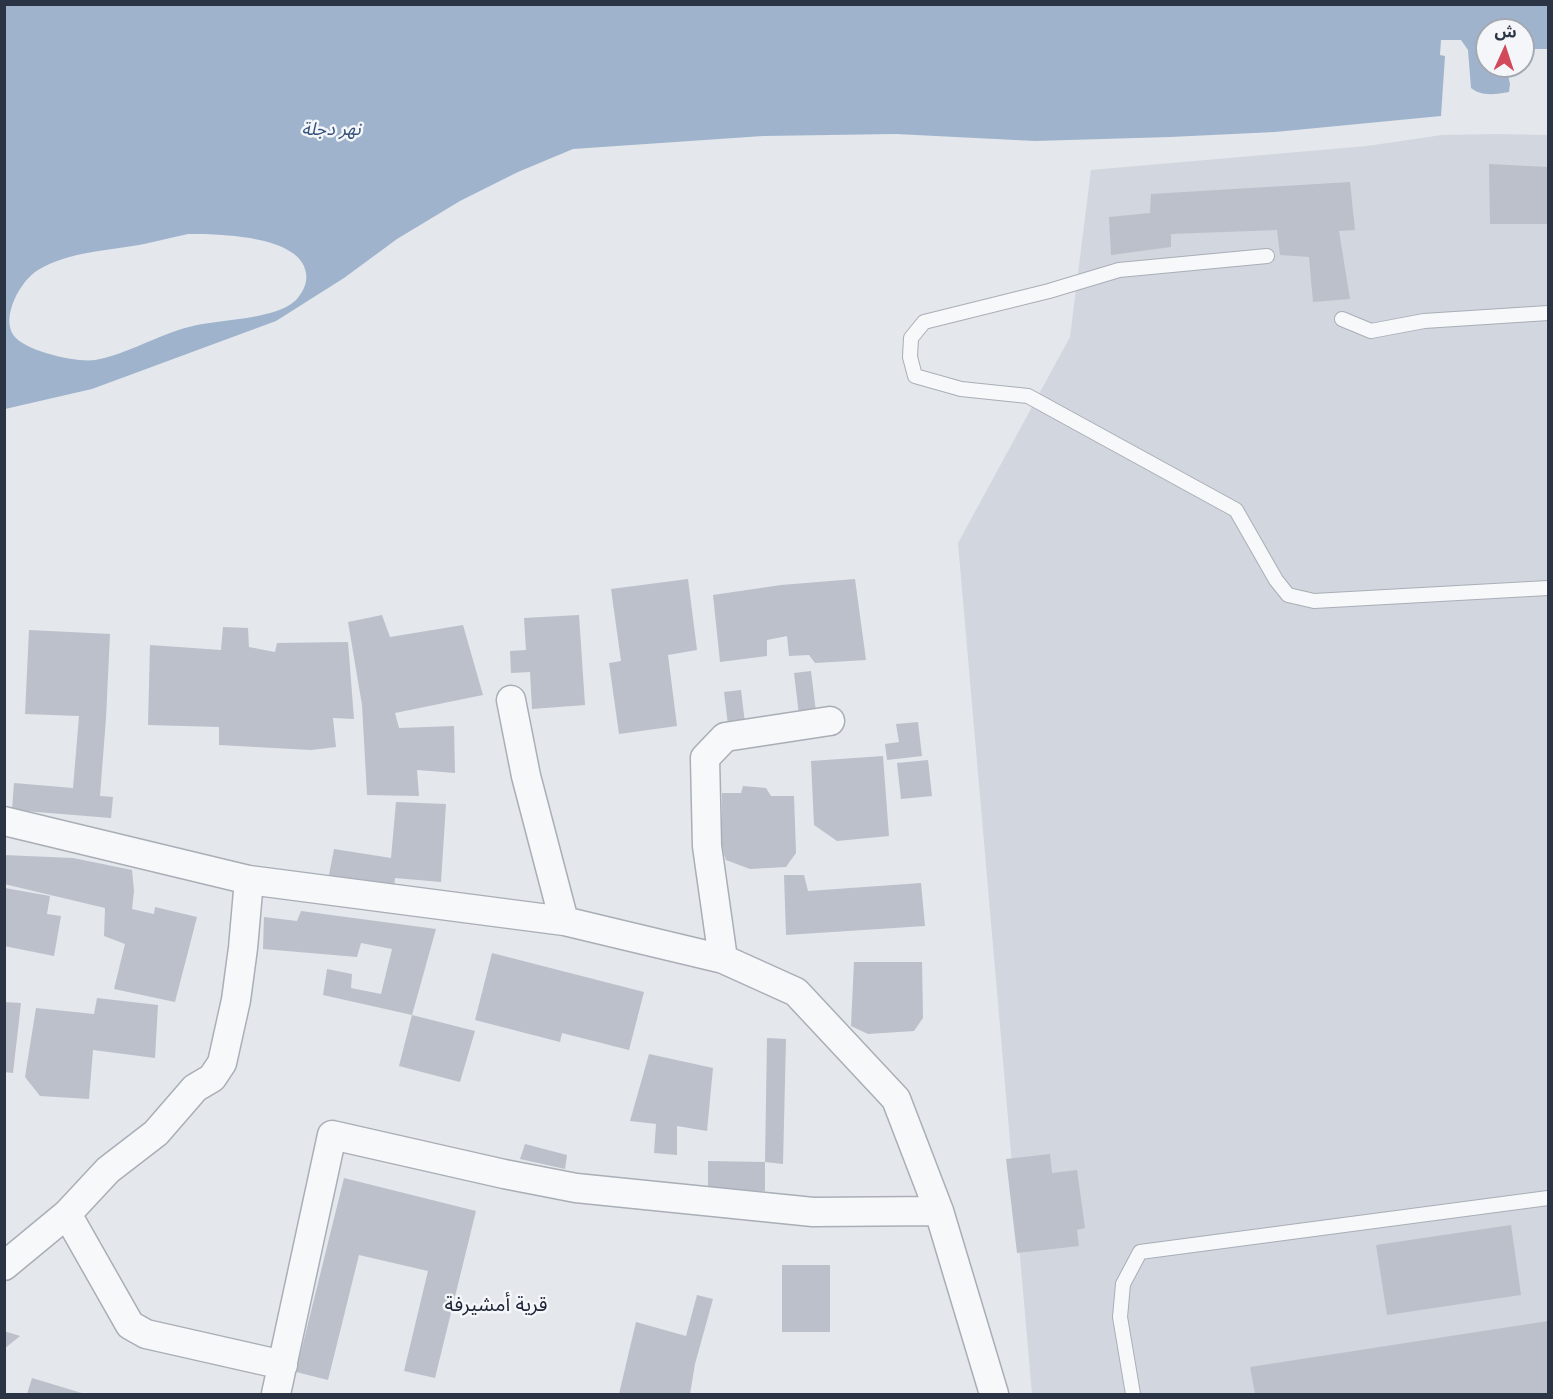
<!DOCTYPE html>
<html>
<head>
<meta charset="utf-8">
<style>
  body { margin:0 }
  #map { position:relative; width:1553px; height:1399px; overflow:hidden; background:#e4e7ec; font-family:"Fira Sans","Noto Sans Arabic",sans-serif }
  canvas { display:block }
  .frame { position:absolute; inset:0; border:6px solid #2b3445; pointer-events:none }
  .north { position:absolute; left:1475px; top:18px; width:60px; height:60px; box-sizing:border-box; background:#f4f6f9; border:2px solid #a4a8b1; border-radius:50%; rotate:3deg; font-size:16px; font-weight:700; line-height:24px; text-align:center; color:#2b3445 }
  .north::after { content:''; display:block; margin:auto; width:21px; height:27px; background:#d1495b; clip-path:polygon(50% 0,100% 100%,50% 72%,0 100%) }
</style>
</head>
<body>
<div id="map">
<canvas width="1553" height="1399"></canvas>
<div class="frame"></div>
<div class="north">ش</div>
</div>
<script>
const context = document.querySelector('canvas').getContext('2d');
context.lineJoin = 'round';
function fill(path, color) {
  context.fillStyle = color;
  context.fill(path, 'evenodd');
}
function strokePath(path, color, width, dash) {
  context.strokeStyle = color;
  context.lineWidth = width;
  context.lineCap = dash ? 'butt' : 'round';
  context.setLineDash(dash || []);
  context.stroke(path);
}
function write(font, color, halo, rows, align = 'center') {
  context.font = font + ' "Fira Sans","Noto Sans Arabic",sans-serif';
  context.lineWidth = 5;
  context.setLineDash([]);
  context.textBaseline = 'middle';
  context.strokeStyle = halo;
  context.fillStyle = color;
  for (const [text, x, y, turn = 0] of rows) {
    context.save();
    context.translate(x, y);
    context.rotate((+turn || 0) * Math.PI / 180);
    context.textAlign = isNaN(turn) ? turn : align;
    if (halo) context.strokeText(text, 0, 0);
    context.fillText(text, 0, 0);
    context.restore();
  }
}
const built = new Path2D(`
  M1496,134L1548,135V1394H1032L958,543L1070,337L1091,170L1367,146L1442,135Z`);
const water = new Path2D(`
  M1548,4V49H1523V30H1487V66H1506L1510,84L1509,92C1496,94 1482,97 1471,88L1468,50L1461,40H1441L1440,55L1445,56L1441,116L1275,132L1170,137L1035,141L896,134L763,136L573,149L518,172L460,201L397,239L344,278L276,321L92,389L5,409V5ZM188,234C217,234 301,235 306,273C308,283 302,294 295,301C274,320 218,319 189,327C157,335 128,354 95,360C76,363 26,351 14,336C0,317 21,280 38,270C69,251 110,251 144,244C159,241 173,237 188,234Z`);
const building = new Path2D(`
  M1489,164L1548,167V224H1490Z
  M1350,182L1355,230L1339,231L1350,299L1313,302L1309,257L1280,255L1277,230L1171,234V247L1111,255L1109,217L1150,213L1151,194Z
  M688,579L697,650L668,655L677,726L619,734L609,663L621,661L611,589Z
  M855,579L866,660L815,663L809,655L789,656L787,636L767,640V656L720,662L713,595L781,585Z
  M382,615L390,637L463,625L483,695L395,713L399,728L454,726L455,773L417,770L419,796L367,795L362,705L348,622Z
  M579,615L585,705L532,709L530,672L511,673L510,651L526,650L524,618Z
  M223,627L248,628L249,647L275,652L277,643L348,642L354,719L333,718L336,747L311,750L219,745V727L148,725L150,645L221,650Z
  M29,630L110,634L106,718L100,796L113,797L111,818L12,810L14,783L73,788L79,716L25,714Z
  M811,671L816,712L799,715L794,673Z
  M741,690L745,723L728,725L724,692Z
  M918,722L922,756L887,760L885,744L899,742L896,724Z
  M883,756L889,836L837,841L814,825L811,761Z
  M928,760L932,796L901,799L897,763Z
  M743,786L766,788L771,796H794L796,853L786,867L750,869L726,860L722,849V793H741Z
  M396,802L446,804L441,882L395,878L394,891L328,880L334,849L391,858Z
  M4,855L73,858L132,870L134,891L132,909L154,914L155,907L197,917L175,1002L114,989L125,944L104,936L105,908L4,884Z
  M784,875H804L808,891L921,883L925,926L786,935Z
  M5,888L50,896L47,914L61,916L54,956L4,946Z
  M301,911L436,929L412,1015L323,995L327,969L352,974L351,988L381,994L392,949L361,943L357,957L263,949L264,917L297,921Z
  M492,953L644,992L629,1050L562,1033L560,1042L475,1020Z
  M854,962H922L923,1018L914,1031L868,1034L851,1026Z
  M97,998L158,1005L155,1058L93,1050L89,1099L40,1096L25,1077L36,1008L94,1014Z
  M4,1002L21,1003L13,1073L4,1072Z
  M412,1015L475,1031L460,1082L399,1066Z
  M767,1038L786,1039L783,1164L765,1162Z
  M649,1054L713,1068L707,1131L677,1126V1155L654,1153L656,1124L630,1121Z
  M525,1144L567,1155L565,1169L520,1159Z
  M1050,1154L1052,1173L1077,1170L1085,1228L1077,1230L1079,1246L1017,1253L1006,1159Z
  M708,1161L765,1162V1191L708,1190Z
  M344,1178L476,1211L435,1378L404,1371L428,1271L359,1255L328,1380L296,1372Z
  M1511,1225L1521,1295L1387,1315L1376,1245Z
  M782,1265H830V1332H782Z
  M697,1295L713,1299L695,1364L690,1394H619L636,1322L686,1336Z
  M1548,1321V1394H1255L1250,1367Z
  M4,1331L20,1336L4,1349Z
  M32,1378L85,1394H27Z`);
const lane = new Path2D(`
  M1267,256L1119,270L1049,291L924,322L911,338L910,357L915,376L961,389L1028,396L1236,510L1276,580L1288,595L1314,601L1548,588
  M1342,319L1371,331L1424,321L1548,313
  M1133,1394L1120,1317L1123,1284L1140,1252L1548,1198`);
const street = new Path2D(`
  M511,700L526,776L564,921
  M4,821L249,880
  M723,959L707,846L705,758L725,737L830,721
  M67,1214L130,1325L146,1334L283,1365
  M4,1266L67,1214L108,1170L156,1133L195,1088L212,1078L222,1063L236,1000L243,948L249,880L564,921L723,959L796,992L896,1099L939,1211L994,1394
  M276,1394L332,1135L504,1174L576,1188L813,1212L939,1211`);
const waterNames = [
  ["نهر دجلة",331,130]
];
const quarterNames = [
  ["قرية أمشيرفة",496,1305]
];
fill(built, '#d2d6de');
fill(water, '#9fb4cc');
fill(building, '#bbc0ca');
strokePath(lane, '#a9aeb7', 16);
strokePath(street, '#a9aeb7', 31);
strokePath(lane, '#f7f8fa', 14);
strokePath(street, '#f7f8fa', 28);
write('italic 18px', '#34527a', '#f4f6f9', waterNames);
write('20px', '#1d2536', '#f4f6f9', quarterNames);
</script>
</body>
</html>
